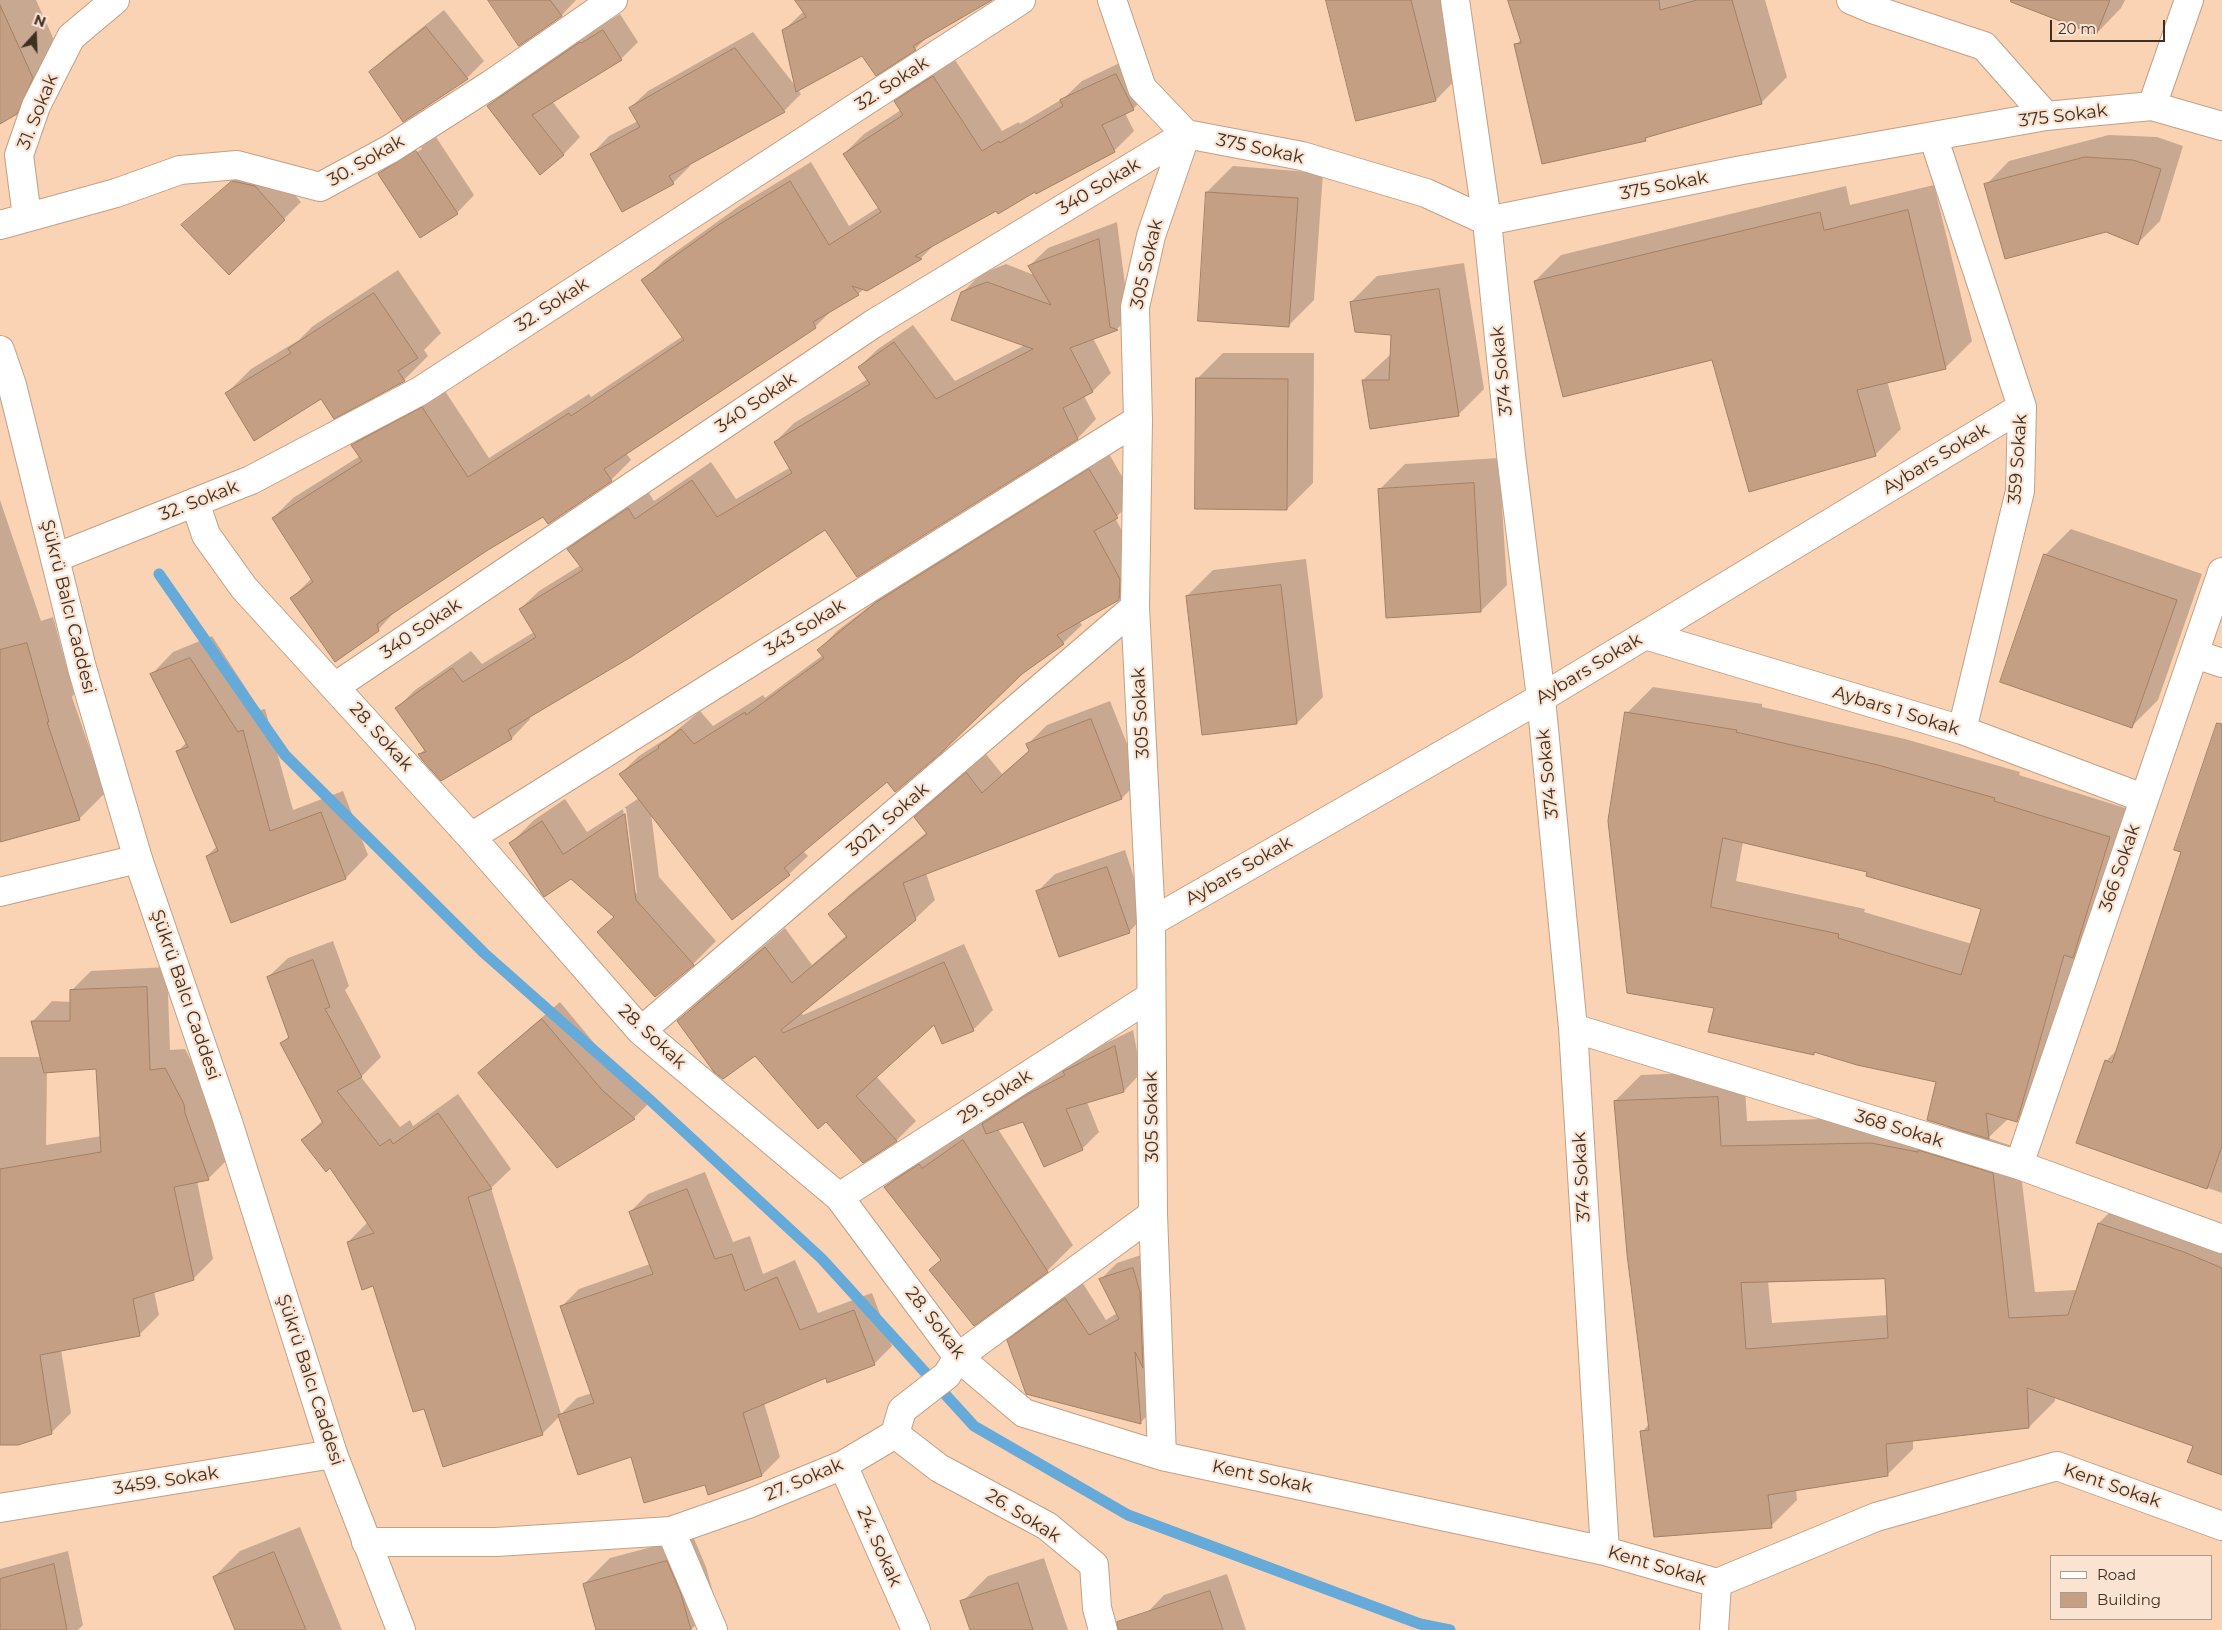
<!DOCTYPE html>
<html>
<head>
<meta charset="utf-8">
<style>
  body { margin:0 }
  #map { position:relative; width:2222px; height:1630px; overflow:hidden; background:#fad3b5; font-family:Montserrat,sans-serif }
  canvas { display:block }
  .legend { position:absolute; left:2050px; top:1555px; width:162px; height:65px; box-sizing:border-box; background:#fbe3d1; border:1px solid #af9b8b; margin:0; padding:6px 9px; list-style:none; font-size:15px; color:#3e2f23 }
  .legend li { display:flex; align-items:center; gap:10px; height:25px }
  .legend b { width:25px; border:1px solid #af9b8b }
  .north { position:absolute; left:10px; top:10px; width:50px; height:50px; -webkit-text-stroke:4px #fbe3d1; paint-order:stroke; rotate:20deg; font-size:14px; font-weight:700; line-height:20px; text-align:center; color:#3e2f23 }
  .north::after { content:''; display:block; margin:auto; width:18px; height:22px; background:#3e2f23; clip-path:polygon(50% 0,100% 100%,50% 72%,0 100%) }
  .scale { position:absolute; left:2050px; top:20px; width:115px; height:22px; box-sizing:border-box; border:2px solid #3e2f23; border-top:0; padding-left:6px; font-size:15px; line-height:18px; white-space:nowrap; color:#3e2f23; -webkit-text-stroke:4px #fbe3d1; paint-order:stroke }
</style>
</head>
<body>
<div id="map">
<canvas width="2222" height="1630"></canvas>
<ul class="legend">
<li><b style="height:6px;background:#fff"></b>Road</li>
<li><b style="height:14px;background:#c49f83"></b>Building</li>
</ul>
<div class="north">N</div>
<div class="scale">20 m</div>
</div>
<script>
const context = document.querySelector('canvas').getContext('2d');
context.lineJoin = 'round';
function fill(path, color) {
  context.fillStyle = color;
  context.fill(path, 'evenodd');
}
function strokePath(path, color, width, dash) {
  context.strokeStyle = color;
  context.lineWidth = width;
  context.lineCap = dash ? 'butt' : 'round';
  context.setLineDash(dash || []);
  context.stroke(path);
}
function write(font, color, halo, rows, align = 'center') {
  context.font = font + ' Montserrat,sans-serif';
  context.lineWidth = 4.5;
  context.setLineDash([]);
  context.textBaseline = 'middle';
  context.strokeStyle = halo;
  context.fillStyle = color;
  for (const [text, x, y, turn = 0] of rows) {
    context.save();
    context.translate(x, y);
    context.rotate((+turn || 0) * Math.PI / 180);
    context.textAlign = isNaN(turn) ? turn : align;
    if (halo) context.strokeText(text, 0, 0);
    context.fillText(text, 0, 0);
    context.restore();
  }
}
const shadow = new Path2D(`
  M0,0H36L59,51L43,86L16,113L0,123Z
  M489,0H576L561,16Z
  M796,0H986L928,36L915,49L863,54L798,90L801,94L784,111L689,164L690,166L673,183L592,154L609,136L638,121L630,108L648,91L753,32L797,88L784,30L804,11Z
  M1328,0H1443L1461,74L1436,100Z
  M1510,0H1765L1787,77L1761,103L1650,135L1645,140L1516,45L1521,39Z
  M2014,0H2125L2121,8L2096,34Z
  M444,10L484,61L467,78L370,72L388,55Z
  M620,14L638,42L621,59L552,101L580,137L563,155L489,107L506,89L598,25L599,27Z
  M1136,55L1153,89L1133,109L1125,113L1134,131L1114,151L997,209L935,244L921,258L866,289H864L858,294L833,309L815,327L626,453L631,460L611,480L543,515L488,549L398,608L378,630L292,598L312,578L273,518L293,498L360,456L353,445L373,425L443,388L489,458L589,394L591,397L683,336L643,281L663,261L742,204L811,162L849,226L879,207L844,154L864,134L901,110L895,102L915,82L953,57L1002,131L1019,122L1020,124L1064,98L1082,81Z
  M434,134L474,195L457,213L379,174L397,156ZM421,147L422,149L398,163V160Z
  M2109,135L2157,137L2183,146L2160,221L2137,244L1986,185L2009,161Z
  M251,164L272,169L301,202L229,273L183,225Z
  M1233,166L1323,173L1314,300L1288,326L1207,192Z
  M1934,185L1972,341L1946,367L1887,381L1901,429L1875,455L1713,359L1535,281L1561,255L1846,186L1850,205Z
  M1117,222L1128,309L1135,311L1117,329L1093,338L1111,373L1093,391L1084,396L1096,419L1078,438L858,575L826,529L529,716L530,719L512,738L441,779L420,754L425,749L397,708L415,690L471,651L482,664L534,632L520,609L539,591L581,565L569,549L587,531L647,490L654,501L711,462L736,499L791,467L775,442L794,423L868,379L859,367L878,349L913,325L955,381L1025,345L962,293L981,274L1006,264L1034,275L1029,266L1048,248Z
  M1464,263L1484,389L1458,415L1363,380L1391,354L1392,334L1351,302L1377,276Z
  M398,270L441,333L424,350L428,356L404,380L321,398L227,393L251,369L299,340L313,326Z
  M1223,353H1314L1313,483L1287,509L1197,379Z
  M1108,452L1135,499L1115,518L1138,560L1137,580L1119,599L1079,621L1082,625L1063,643L1021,673L803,851L808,856L789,874L651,813L659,877L716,941L693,964L599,932L615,916L571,878L511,843L534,820L565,799L587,832L623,809L634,891L637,894L626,808H624L639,798L620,774L639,756L670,736L700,711L713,726L763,695L765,698L823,655L819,650L837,631L896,586Z
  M1499,458L1507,585L1481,611L1379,490L1405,464Z
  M0,500L41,621L53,617L74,694L72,697L105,793L79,819L0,841Z
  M2071,529L2202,574L2158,700L2132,726L2045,555Z
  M1306,559L1323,697L1297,723L1187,596L1213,570Z
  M212,636L260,710L265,709L293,810L343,791L368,855L346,878L232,921L207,856L217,846L177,752L187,742L151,675L173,652Z
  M1653,687L1762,704V707L1905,739L2020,772L2019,775L2135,811L2043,1094L2017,1120L2009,1118L1988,1138L2018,1148L2035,1292L2077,1290L2099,1223L2125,1197L2222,1231V1474L2194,1446L2055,1397V1401L2029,1427L1913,1440V1449L1887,1475L1796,1489L1797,1500L1771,1526L1642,1432L1649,1424L1615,1101L1641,1075L1744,1071L1747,1121L1898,1117L1948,1128L1949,1126L1938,1081L1816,1051L1813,1054L1715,1007L1627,713ZM1743,842L1869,871L1983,908L1972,944L1864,912L1865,909L1736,881ZM1886,1278L1888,1315L1772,1323L1768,1281Z
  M1110,701L1141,779L1122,798L926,873L935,900L915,919L801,1012L803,1015L964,944L993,1010L973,1030L934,1023L876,1076L916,1121L897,1140L864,1161L826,1120L755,1055L679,1021L698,1002L785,928L812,965L847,935L830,915L849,895L927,832L916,817L935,798L986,754L1002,774L1030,750L1028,744L1047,725Z
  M2222,747V1193L2078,1142L2106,1061L2117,1050Z
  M1125,850L1146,914L1129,932L1038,891L1055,874Z
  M333,941L349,986L345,990L381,1057L361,1077L400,1127L410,1120L413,1126L458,1094L511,1169L491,1188L561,1414L577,1398L592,1393L561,1307L579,1289L650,1264L630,1212L648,1194L705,1172L733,1242L750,1236L763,1274L795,1260L818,1313L872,1293L892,1346L874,1364L826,1377L764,1403L780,1457L762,1475L706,1484L631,1456L559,1417L542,1434L425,1407L374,1285L348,1242L368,1222L330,1167L303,1140L323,1120L282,1043L290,1035L268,977L288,958Z
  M167,967L170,1050L185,1049L203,1083L228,1159L209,1178L197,1181L213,1259L193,1279L154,1291L159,1315L139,1335L61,1349L71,1413L51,1433L0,1444V1057H41L33,1021L52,1001L71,1002V991L91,971ZM97,1068L102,1136L46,1145L47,1072Z
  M560,1002L619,1073L651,1101L634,1118L479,1073L497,1056Z
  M1133,1030L1141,1073L1124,1091L1087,1102L1099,1132L1082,1149L1023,1121L998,1129L1073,1245L1047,1271L931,1270L942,1259L886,1187L912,1161L945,1139L949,1143L1045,1078L1075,1062L1082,1055Z
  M1150,1252L1157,1406L1140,1423L1008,1341L1025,1324L1082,1282L1106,1320L1117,1313L1101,1279L1117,1263Z
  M300,1527L342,1630H236L214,1577L240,1551Z
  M693,1536L706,1567L716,1604L691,1630H597L584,1584L610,1558Z
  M68,1551L83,1625L78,1630H0V1569Z
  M1044,1558L1068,1630H971L962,1602L988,1576Z
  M1227,1574L1246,1630H1153L1147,1613L1164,1595Z`);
const stream = new Path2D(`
  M159,574L285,755L484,953L649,1099L822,1259L974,1426L1128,1515L1420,1624L1450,1630`);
const building = new Path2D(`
  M488,0H550L562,16L519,46Z
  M795,0H992L913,46L916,50L876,76L862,56L796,92L782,30L806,17Z
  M1326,0H1411L1436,101L1356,121Z
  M1508,0H1659L1660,10L1697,0H1732L1762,104L1645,138L1646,141L1542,164L1514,44L1521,43Z
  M2011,0H2110L2096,35L2011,2Z
  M0,5L33,78L17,114L0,124Z
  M426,27L468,79L403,122L369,72Z
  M603,30L622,60L532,115L564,155L540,175L487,106L580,42L581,43Z
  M735,48L785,112L669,176L674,184L622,212L590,154L640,127L629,108Z
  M1116,74L1134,110L1102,125L1115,152L1036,194L1035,192L998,214L996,211L915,256L922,259L867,291L852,286L859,295L813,322L816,328L604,469L612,481L548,524L543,517L488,550L377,624L379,631L335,662L290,598L313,582L272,518L362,461L351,445L422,407L468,477L569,413L571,416L684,340L641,280L720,224L790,181L829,245L881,212L843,154L903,115L894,101L933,76L982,151L999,141L1000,143L1063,106L1060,100Z
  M416,151L458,214L420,238L378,174Z
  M2085,157L2133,160L2161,169L2138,245L2106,232L2005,259L1984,184Z
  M232,181L255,186L285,220L229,275L181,225Z
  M1206,192L1298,198L1289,327L1198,321Z
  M1908,210L1946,369L1857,390L1876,456L1749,492L1712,360L1563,397L1534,281L1820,212L1824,230Z
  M1099,239L1110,327L1118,330L1070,348L1093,392L1063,408L1078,439L857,577L825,530L631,657L508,730L512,739L441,781L423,761L418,754L426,752L395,708L452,668L463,682L536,637L519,609L583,570L567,549L628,508L635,519L692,480L717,517L792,473L774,442L870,384L858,367L894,342L936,399L1033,349L951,320L961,292L987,282L1051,305L1028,266Z
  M1439,289L1459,416L1370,429L1362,380H1389L1391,335L1355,332L1350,302Z
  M374,293L418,358L398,371L405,381L334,419L321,399L254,441L225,393L291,353L288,349Z
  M1196,378L1288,379L1287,510L1195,509Z
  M1089,469L1118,518L1094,531L1120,579L1119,600L1057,635L1064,644L1022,674L940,754L895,792L887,782L784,868L790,875L732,920L619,774L659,748L658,746L681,729L694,744L745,712L746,715L824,658L817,650L875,603Z
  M1474,483L1481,612L1386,618L1378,489Z
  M2044,554L2177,600L2132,728L2000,682Z
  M1281,585L1297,724L1202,735L1186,596Z
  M27,643L49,722H47L80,820L0,842V650Z
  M190,658L238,732L243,730L270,831L321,812L346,879L231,923L206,856L218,851L176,751L188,747L150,674Z
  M1625,712L1737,730L1736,732L1878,765L1995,798L1994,801L2110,837L2073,958L2064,955L2017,1122L1986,1113L1989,1139L1927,1120L1936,1082L1857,1065L1814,1052V1055L1708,1032L1714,1008L1627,993L1608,821ZM1723,838L1867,872L1866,876L1981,909L1961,975L1838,938L1839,934L1711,907Z
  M1091,719L1122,799L903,883L916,920L781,1030L783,1033L944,962L974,1031L942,1044L934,1025L856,1096L897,1141L863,1163L826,1122L818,1129L755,1056L723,1079L714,1072L677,1021L765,947L792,983L847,937L828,914L927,834L914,817L966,772L982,793L1029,751L1026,744Z
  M2217,723L2222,724V1146L2207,1189L2076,1143L2105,1060L2112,1063L2147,956L2181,852L2174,850Z
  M625,814L636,900L694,965L655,997L597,932L614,917L571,879L544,897L509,843L542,821L563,854Z
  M1107,867L1130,933L1059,957L1036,891Z
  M313,960L330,1007L325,1009L362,1077L337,1091L380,1146L390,1139L393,1144L438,1113L492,1189L468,1197L543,1435L443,1467L424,1409L413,1412L373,1286L362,1290L347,1242L374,1233L330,1168L326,1172L301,1140L323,1123L280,1043L289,1038L267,977Z
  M147,987L150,1070L165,1068L184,1104L185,1113L209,1180L174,1187L194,1280L133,1299L140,1336L40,1355L52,1434L18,1445H0V1169L101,1152L96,1069L44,1073L31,1021H70V990Z
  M542,1019L602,1090L635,1119L557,1168L478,1073Z
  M1115,1046L1124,1092L1066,1109L1083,1150L1044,1167L1023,1122L986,1134L982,1124L1026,1095L1065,1075L1063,1072Z
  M1718,1097L1721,1146L1871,1143L1918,1152V1150L1993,1173L2009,1318L2068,1315L2098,1223L2184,1252L2222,1268V1475L2187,1462L2193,1446L2027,1388L2029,1428L1886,1444L1888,1476L1768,1495L1772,1528L1654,1537L1640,1431L1649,1430L1627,1254L1614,1101ZM1885,1279L1888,1338L1746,1349L1741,1283Z
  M963,1140L1048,1272L974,1326L929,1270L941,1260L884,1187L919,1164L922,1168Z
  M687,1189L715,1259L732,1254L745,1291L777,1277L800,1330L854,1310L875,1365L827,1383L826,1378L743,1413L762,1476L708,1495L705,1485L644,1503L631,1457L578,1475L558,1415L594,1403L560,1306L653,1274L629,1212Z
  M1133,1268L1140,1292L1143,1368L1135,1352L1141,1424L1026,1394L1007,1340L1065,1298L1089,1335L1119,1319L1099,1279Z
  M274,1552L306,1630H235L213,1577Z
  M667,1561L681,1594L691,1630H596L583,1584Z
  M54,1564L67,1630H0V1579Z
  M1018,1583L1033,1630H970L960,1601Z
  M1210,1591L1223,1630H1118L1117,1622Z`);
const street = new Path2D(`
  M1112,0L1142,88L1186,134
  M1455,0L1487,221L1511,455L1541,698L1573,1028L1605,1551
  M1851,0L1872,9L1984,46L2046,116
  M2152,106L2189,0
  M1186,134L1302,156L1426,193L1487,221L1742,170L2046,116L2152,106L2222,126
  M1933,136L2022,407L2020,491L1962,730
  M27,217L19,155L36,106L71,37L115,0
  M0,225L116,193L180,170L237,165L320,187L390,149L490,85L613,0
  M195,502L206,535L244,588L471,837L641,1031L839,1197L958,1357L1024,1413L1162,1456L1605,1551L1717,1583L1876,1517L2057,1466L2222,1526
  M55,558L251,480L420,391L1021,0
  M1645,635L1962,730L2143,798
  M2195,654L2222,663
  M336,686L873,324L1186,134
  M471,837L1138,420
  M0,892L138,859
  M1151,922L1541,698L2022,407
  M1573,1028L2019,1165L2222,1239
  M641,1031L1135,607
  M2019,1165L2222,572
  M839,1197L1150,997
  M895,1434L939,1468L1047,1526L1094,1565L1097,1608L1103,1630
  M1162,1456L1153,1214L1151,922L1135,607L1138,420L1135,307L1151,236L1186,134
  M843,1465L916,1630
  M0,1508L333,1454
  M671,1531L713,1630
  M366,1542H496L671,1531L748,1504L843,1465L895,1434L902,1410L947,1375L958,1357L1153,1214
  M1714,1630L1717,1583`);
const secondary = new Path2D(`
  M0,350L12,385L82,668L138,859L228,1122L333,1454L401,1630`);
const streetNames = [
  ["32. Sokak",892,84,-33],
  ["31. Sokak",38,112,-68],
  ["375 Sokak",2063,116,-7],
  ["375 Sokak",1260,149,12],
  ["30. Sokak",366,161,-30],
  ["375 Sokak",1664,186,-11],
  ["340 Sokak",1099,187,-31],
  ["305 Sokak",1147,264,-77],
  ["32. Sokak",552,305,-33],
  ["374 Sokak",1502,371,-96],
  ["340 Sokak",756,403,-34],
  ["Aybars Sokak",1936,459,-31],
  ["359 Sokak",2018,459,-86],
  ["32. Sokak",199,501,-21],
  ["Şükrü Balcı Caddesi",68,607,76],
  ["343 Sokak",805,628,-32],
  ["340 Sokak",421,629,-34],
  ["Aybars Sokak",1589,669,-31],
  ["Aybars 1 Sokak",1896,711,17],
  ["305 Sokak",1141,713,-93],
  ["28. Sokak",381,737,48],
  ["374 Sokak",1548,774,-96],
  ["3021. Sokak",888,820,-41],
  ["366 Sokak",2120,868,-71],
  ["Aybars Sokak",1239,871,-30],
  ["Şükrü Balcı Caddesi",185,995,71],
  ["28. Sokak",652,1037,43],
  ["29. Sokak",995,1097,-33],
  ["305 Sokak",1152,1117,-91],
  ["368 Sokak",1899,1129,17],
  ["374 Sokak",1582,1177,-93],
  ["28. Sokak",935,1323,52],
  ["Şükrü Balcı Caddesi",310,1380,72],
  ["Kent Sokak",1262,1477,12],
  ["27. Sokak",804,1480,-23],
  ["3459. Sokak",166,1481,-9],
  ["Kent Sokak",2112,1486,19],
  ["26. Sokak",1023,1516,32],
  ["24. Sokak",879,1547,66],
  ["Kent Sokak",1657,1566,16]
];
fill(shadow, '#0003');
strokePath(stream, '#65aad8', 11);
fill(building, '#c49f83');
strokePath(building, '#a38064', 1);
strokePath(street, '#c49f83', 30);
strokePath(secondary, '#c49f83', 30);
strokePath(street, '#fff', 28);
strokePath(secondary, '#fff', 28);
write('18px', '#3e2f23', '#fbe3d1', streetNames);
</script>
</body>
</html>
